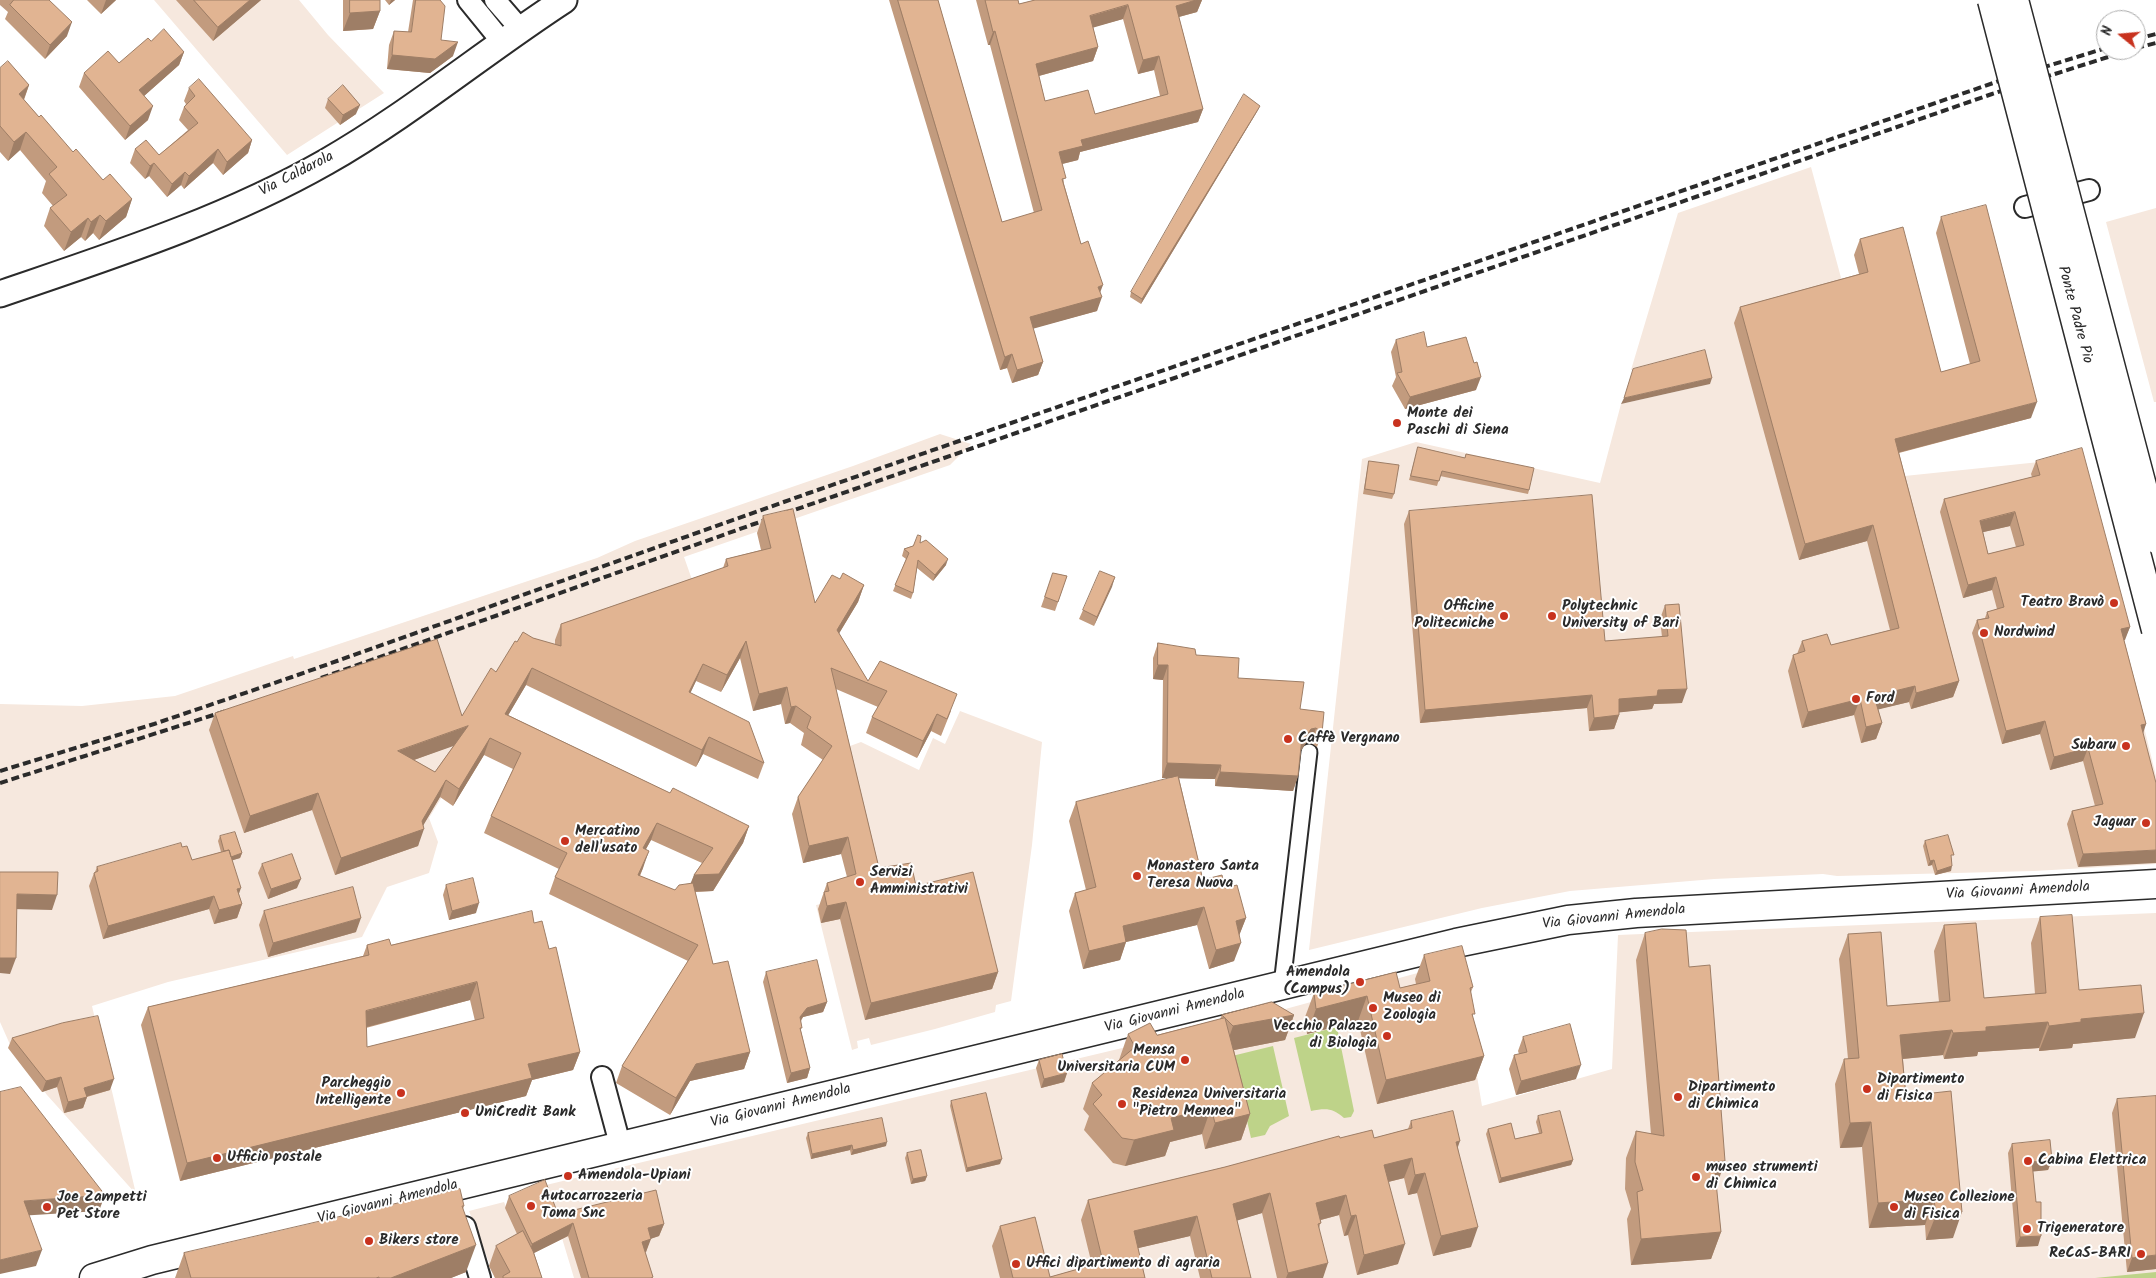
<!DOCTYPE html>
<html>
<head>
<meta charset="utf-8">
<style>
  body { margin:0 }
  #map { position:relative; width:2156px; height:1278px; overflow:hidden; background:#fff; font-family:Kalam,sans-serif }
  canvas { display:block }
  .north { position:absolute; left:2096px; top:10px; width:50px; height:50px; box-sizing:border-box; background:#fff; border:1px solid #aaa; border-radius:50%; rotate:287deg; font-size:14px; font-weight:700; line-height:20px; text-align:center; color:#2b2b2b }
  .north::after { content:''; display:block; margin:auto; width:18px; height:22px; background:#c8321e; clip-path:polygon(50% 0,100% 100%,50% 72%,0 100%) }
</style>
</head>
<body>
<div id="map">
<canvas width="2156" height="1278"></canvas>
<div class="north">N</div>
</div>
<script>
const context = document.querySelector('canvas').getContext('2d');
context.lineJoin = 'round';
function fill(path, color) {
  context.fillStyle = color;
  context.fill(path, 'evenodd');
}
function strokePath(path, color, width, dash) {
  context.strokeStyle = color;
  context.lineWidth = width;
  context.lineCap = dash ? 'butt' : 'round';
  context.setLineDash(dash || []);
  context.stroke(path);
}
function write(font, color, halo, rows, align = 'center') {
  context.font = font + ' Kalam,sans-serif';
  context.lineWidth = 4;
  context.setLineDash([]);
  context.textBaseline = 'middle';
  context.strokeStyle = halo;
  context.fillStyle = color;
  for (const [text, x, y, turn = 0] of rows) {
    context.save();
    context.translate(x, y);
    context.rotate((+turn || 0) * Math.PI / 180);
    context.textAlign = isNaN(turn) ? turn : align;
    if (halo) context.strokeText(text, 0, 0);
    context.fillText(text, 0, 0);
    context.restore();
  }
}
const built = new Path2D(`
  M154,0H299L328,35L384,93L287,155Z
  M1811,167L1895,477L2078,458L2156,776V864L2034,871L1837,876L1823,874L1714,879L1570,891L1482,908L1309,950L1362,459L1416,442L1600,483L1621,404L1701,386L1692,356L1631,370L1678,213Z
  M2156,208V402H2154L2106,222Z
  M940,434L971,444L950,465L684,557L696,591L542,674L523,664L429,818L438,842L429,873L387,887L362,937L168,982L92,1006L136,1194L47,1095L12,1049L0,1022V704L82,706L175,696L293,656L294,659L597,558L635,541L853,466Z
  M960,711L1042,742L1032,845L1011,1001L996,1005L995,1012L935,1029L871,1045L869,1038L857,1041L858,1048L852,1050L816,905L875,894L839,750L861,742L919,770L933,738L945,744Z
  M2156,913V1278H574L546,1185L1278,1011L1458,962L1482,1106L1612,1069L1618,935Z
  M504,1202L532,1265L508,1278H495L469,1211Z`);
const green = new Path2D(`
  M1337,1027L1354,1111L1351,1117L1344,1118C1333,1108 1326,1108 1311,1111L1294,1038Z
  M1273,1046L1289,1116L1270,1126L1265,1135L1251,1138L1232,1056Z
  M2156,1272V1278H2087H2095Z`);
const pedestrian = new Path2D(`
  M1282,985L1309,752`);
const minor = new Path2D(`
  M468,0L503,43
  M495,0L521,30
  M2025,207L2089,190
  M602,1077L621,1148
  M465,1227L480,1278`);
const tertiary = new Path2D(`
  M0,294C111,256 224,220 326,162C410,114 484,52 564,0`);
const secondary = new Path2D(`
  M94,1278L152,1260L1456,943L1568,920L1636,913L2156,884`);
const rail = new Path2D(`
  M2136,39L2156,34
  M2136,48L2156,43
  M321,678L754,524L1992,94L2130,50
  M0,771L154,724L292,677L809,493L1999,81L2106,48
  M0,783L226,711`);
const primaryBridge = new Path2D(`
  M1992,0L2156,630
  M2014,0L2156,539`);
const wall = new Path2D(`
  M0,0H49L67,36L45,59L5,19L8,12L0,5Z
  M87,0H116L115,1L101,14Z
  M176,0H261L213,41Z
  M343,0H380V11L373,29L343,31Z
  M385,0H395L389,5Z
  M413,0H440L441,40L453,56L430,73L387,69L389,45L394,31L408,32Z
  M889,0H938L1002,222L1034,213L990,45H988L976,0H1018L1019,4L1035,0H1202L1197,12L1179,17L1203,109L1198,122L1080,152L1078,160L1062,164L1064,184L1081,244L1100,293L1097,311L1033,328L1043,362L1038,375L1012,383L1007,368L1000,370ZM1123,19L1138,74L1154,70L1160,96L1095,114L1045,101L1039,76L1093,61L1098,47L1093,27Z
  M151,41L184,52L179,65L144,96L148,120L125,140L79,87L84,73L119,63Z
  M0,68L29,85L24,100L39,117L73,152L103,180L132,199L126,217L99,240L93,233L85,241L81,237L64,251L44,226L50,208L53,206L42,193L46,181L20,150L8,161L0,152Z
  M189,88L252,140L248,153L223,175L213,163L184,189L181,185L167,197L149,176L145,179L130,163L135,149L159,155L188,130L179,120L184,107L186,104L184,101Z
  M328,99L356,114L340,125L325,108Z
  M1258,110L1141,304L1130,297L1131,292Z
  M1941,217L2031,418L1899,453L1959,681L1953,697L1911,709L1909,702L1878,709L1882,723L1876,739L1861,743L1854,715L1802,728L1788,671L1793,655L1797,654L1802,641L1831,645L1890,630L1867,541L1799,560L1734,323L1740,307L1859,274L1854,255L1860,239L1941,372L1970,364L1936,233Z
  M1396,340L1427,347L1476,390L1405,409L1392,386L1396,377L1391,352Z
  M1418,447L1465,458L1466,454L1529,490L1528,494L1440,476L1437,486L1409,480Z
  M1369,461L1394,494L1392,499L1363,494L1368,465Z
  M2036,461L2130,627L2124,640L2146,724L2078,867L2067,824L2072,811L2095,806L2083,761L2050,770L2040,734L2002,744L1972,633L1977,620L1985,618L1987,612L1997,609L1992,590L1963,598L1940,512L1944,499L2032,477L2031,474ZM2010,526L2016,547L1988,554L1983,532Z
  M1409,511L1605,641L1662,637L1660,619L1665,605L1682,703L1654,704L1652,709L1619,712V715L1614,729L1589,731L1587,708L1420,723L1404,524Z
  M763,516L815,603L840,579L864,585L858,602L839,633L868,681L951,711L941,736L931,731L917,758L866,733L872,717L878,707L836,689L879,868L916,886L998,972L992,989L865,1020L840,919L821,923L818,909L827,883L847,877L841,854L803,863L792,814L798,797L823,760L801,745L804,733L790,723L785,724L781,704L753,711L740,658L721,692L696,681L690,693L764,763L758,779L703,754L696,767L526,685L508,715L670,793L749,826L743,843L713,891L695,892L713,964L750,1052L744,1069L690,1081L670,1115L616,1083L622,1066L688,961L549,894L555,877L559,869L484,833L491,816L513,769L484,755L453,806L440,797L423,825L418,846L335,875L312,810L244,833L209,730L215,713L462,716L496,672L517,642L533,638L555,645V640L561,624L723,568L726,559L761,550L757,533ZM454,745L435,772L414,760ZM651,840L702,863L694,875L691,884L675,890L640,876L643,868L646,849Z
  M920,543L946,565L933,581L917,568L913,593L911,599L893,591L906,559L902,556L904,549Z
  M1053,573L1067,576L1055,611L1041,607Z
  M1115,577L1094,626L1079,619L1083,610Z
  M1158,643L1196,655L1238,678L1300,709L1322,733L1317,747L1311,743H1306L1301,750L1298,776L1293,791L1215,786V779L1179,778L1202,876L1206,879L1225,888L1246,918L1239,935L1234,961L1209,969L1197,925L1126,942L1120,960L1083,969L1069,911L1075,893L1086,890L1069,821L1076,802L1172,778H1162L1163,680L1153,679V658Z
  M220,836L242,853L240,858L232,860L239,895L242,904L237,918L214,924L209,909L103,939L89,886L94,873L95,872L97,867L182,847L192,860L221,852L218,841Z
  M1925,841L1952,859L1951,860V871L1935,875L1932,865L1928,866L1923,846Z
  M262,864L297,888L268,899L258,873Z
  M446,885L476,913L449,920L443,895Z
  M264,911L356,932L268,957L259,925Z
  M2040,917L2079,990L2135,1038L2073,1044L2072,1048L2039,1051V1048L1978,1052L1977,1056L1944,1059L1943,1055L1903,1059L1906,1096L1953,1238L1926,1240L1925,1225L1869,1228L1862,1147L1840,1148L1835,1084L1844,1059H1848L1839,959L1848,934L1887,1006L1939,1002L1934,951L1944,925L1984,998L2035,994L2031,943Z
  M534,923L549,949L580,1052L573,1070L532,1080L526,1096L180,1181L141,1025L148,1007L363,956L367,945H391ZM470,1000L475,1021L367,1047L366,1028Z
  M1645,933L1689,967L1716,1185L1721,1232L1711,1259L1631,1265L1627,1219L1631,1209L1625,1189L1626,1158L1636,1131L1651,1134L1636,960Z
  M1424,955L1473,987L1471,992L1473,1018L1484,1056L1475,1080L1377,1104L1358,1021L1307,1034L1305,1017L1314,993L1400,988L1416,984L1415,979Z
  M766,972L827,1002L823,1012L803,1017L801,1021V1031L810,1068L807,1078L787,1083L763,982Z
  M1222,1015H1294L1285,1040L1234,1050L1250,1114L1241,1140L1205,1149L1202,1134L1170,1142L1165,1156L1125,1166L1113,1163L1084,1130L1089,1116L1083,1109L1092,1083L1119,1060L1128,1034L1157,1035L1220,1019Z
  M1523,1037L1576,1079L1516,1095L1509,1069L1514,1055L1519,1054L1518,1051Z
  M12,1038L110,1090L87,1097L83,1108L64,1113L57,1087L42,1092L8,1048Z
  M1039,1060L1067,1073L1064,1082L1041,1088L1036,1068Z
  M2117,1099L2156,1269L2127,1272L2112,1113Z
  M951,1101L1000,1164L966,1172L950,1106Z
  M1538,1116L1573,1160L1571,1165L1499,1183L1486,1134L1488,1129L1515,1139L1539,1133L1536,1122Z
  M1411,1121L1458,1148L1471,1247L1433,1256L1417,1193L1408,1195L1404,1178L1388,1182L1398,1264L1357,1275L1348,1235L1344,1236L1339,1215L1321,1220L1319,1229L1323,1278H1277L1262,1213L1237,1220L1251,1278H1200L1190,1236L1138,1248L1145,1278H1000L992,1246L1000,1226L1050,1277L1092,1265L1081,1220L1088,1200L1225,1167L1340,1138H1374L1408,1129Z
  M808,1133L886,1146L851,1155L850,1150L811,1159L806,1138Z
  M2012,1144L2052,1160L2048,1170L2033,1171L2038,1246L2016,1247L2008,1153Z
  M907,1153L927,1176L925,1181L911,1184L905,1158Z
  M509,1196L558,1214L664,1224L659,1236L650,1239L646,1252H645L653,1278H581L568,1236L534,1253L542,1278H495L489,1266L496,1246L517,1234L505,1208Z
  M464,1206L463,1209L466,1272L451,1278H175L184,1253Z`);
const shadedWall = new Path2D(`
  M106,0H116L115,1L101,14Z
  M250,0H261L213,41L218,27Z
  M391,0H395L389,5Z
  M1196,0H1202L1197,12L1171,19L1176,6Z
  M1128,5L1123,19L1085,30L1090,16Z
  M380,11L373,29L343,31L350,13Z
  M72,22L67,36L45,59L50,45Z
  M995,31L990,45H988L993,32Z
  M458,42L453,56L430,73L387,69L392,55Z
  M1098,47L1093,61L1031,78L1036,64Z
  M184,52L179,65L135,104L139,90Z
  M1159,56L1154,70L1138,74L1143,60Z
  M29,85L22,104L19,94Z
  M360,105L356,114L340,125L343,115Z
  M153,106L148,120L125,140L130,126Z
  M1260,106L1258,110L1141,304L1142,299Z
  M1203,109L1198,122L1080,152L1078,160L1054,166L1059,152L1081,140Z
  M26,132L20,150L8,161L14,142Z
  M252,140L248,153L223,175L227,162Z
  M218,149L213,163L184,189L189,176Z
  M154,163L149,176L145,179L150,166Z
  M185,172L181,185L167,197L172,184Z
  M132,199L126,217L99,240L106,221Z
  M100,215L93,233L85,241L91,222Z
  M88,218L81,237L64,251L71,232Z
  M1103,285L1098,298L1102,297L1097,311L1025,331L1030,317L1098,287Z
  M1012,354L1007,368L1000,370L1005,357Z
  M1043,362L1038,375L1012,383L1017,370Z
  M1481,377L1476,390L1405,409L1410,397Z
  M1712,378L1710,384L1621,404L1624,398Z
  M2037,402L2031,418L1889,455L1895,439Z
  M2015,512L2010,526L1975,534L1980,521Z
  M1873,525L1867,541L1799,560L1805,544Z
  M948,559L946,565L933,581L935,575Z
  M1115,577L1112,587L1094,626L1097,617Z
  M1996,577L1992,590L1963,598L1968,585Z
  M864,585L858,602L831,647L837,630Z
  M2130,627L2125,640L2117,642L2121,629Z
  M746,641L740,658L721,692L727,675Z
  M703,664L696,681L683,709L689,692Z
  M1158,665H1168L1163,680L1153,679Z
  M532,668L526,685L499,731L505,714Z
  M1959,681L1953,697L1911,709L1916,693Z
  M1915,686L1909,702L1868,712L1874,696Z
  M787,687L781,704L753,711L759,694Z
  M1687,689L1682,703L1654,704L1652,709L1614,713L1619,699L1658,690Z
  M1592,695L1587,708L1420,723L1425,710Z
  M1860,699L1854,715L1802,728L1808,712Z
  M796,706L790,723L785,724L791,707Z
  M937,714L931,731L917,758L923,741Z
  M1619,715L1614,729L1589,731L1594,718Z
  M2045,721L2040,734L2002,744L2006,731Z
  M1882,723L1876,739L1861,743L1866,727Z
  M2146,724L2142,737L2141,725Z
  M468,726L462,743L391,768L398,751Z
  M1316,728L1311,743H1306L1300,752L1302,737L1311,729Z
  M709,737L703,754L696,767L702,750Z
  M490,738L484,755L453,806L459,789Z
  M2088,748L2083,761L2050,770L2054,757Z
  M1167,763L1221,765L1215,779L1162,778Z
  M1220,772L1298,776L1293,791L1215,786Z
  M446,780L440,797L420,831L424,829L418,846L335,875L341,858L422,821Z
  M318,793L312,810L244,833L250,816Z
  M657,823L651,840L637,865L643,848Z
  M749,826L743,843L713,891L687,892L694,875Z
  M848,837L841,854L803,863L809,846Z
  M2156,850V863L2078,867L2083,854Z
  M649,851L643,868L632,892L638,875Z
  M242,853L240,858L224,863L226,858Z
  M1934,860L1932,865L1928,866L1930,861Z
  M1952,866L1951,871L1935,875L1937,871Z
  M301,879L297,888L268,899L271,889Z
  M241,888L236,902L237,889Z
  M17,894L57,895L52,910L12,909Z
  M214,896L209,909L103,939L108,926Z
  M846,902L840,919L821,923L827,906Z
  M479,903L476,913L449,920L452,911Z
  M242,904L237,918L214,924L219,910Z
  M1204,907L1197,925L1126,942L1120,960L1083,969L1089,951L1123,926Z
  M361,918L356,932L268,957L273,943Z
  M1246,918L1239,936L1236,921Z
  M1241,943L1234,961L1209,969L1216,950Z
  M0,958H16L10,974L0,973Z
  M998,972L992,989L865,1020L871,1003Z
  M477,982L470,1000L359,1029L366,1011Z
  M1367,996L1358,1021L1307,1034L1316,1009Z
  M827,1002L823,1012L803,1017L796,1027L800,1017L807,1008Z
  M2144,1013L2135,1038L2073,1044L2072,1048L2039,1051L2049,1026L2081,1019Z
  M1294,1015L1285,1040L1224,1052L1233,1026Z
  M2048,1022L2039,1048L1978,1052L1977,1056L1944,1059L1953,1033L1986,1027Z
  M1952,1030L1943,1055L1891,1060L1900,1035Z
  M580,1052L573,1070L532,1080L526,1096L180,1181L187,1163L528,1064Z
  M750,1052L744,1069L690,1081L670,1115L676,1098L696,1064Z
  M1484,1056L1475,1080L1377,1104L1386,1080Z
  M1581,1065L1576,1079L1516,1095L1521,1081Z
  M810,1068L807,1078L787,1083L791,1073Z
  M1067,1073L1064,1082L1041,1088L1044,1079Z
  M61,1077L57,1087L42,1092L46,1081Z
  M114,1079L110,1090L81,1098L84,1088Z
  M87,1097L83,1108L64,1113L68,1102Z
  M1211,1108L1202,1134L1170,1142L1165,1156L1125,1166L1134,1140L1171,1118Z
  M1250,1114L1241,1140L1205,1149L1215,1123Z
  M1871,1122L1862,1147L1840,1148L1850,1123Z
  M1460,1141L1453,1161L1456,1142Z
  M887,1142L886,1146L851,1155L853,1150Z
  M852,1145L850,1150L811,1159L812,1154Z
  M1412,1158L1404,1178L1376,1185L1384,1165Z
  M1002,1159L1000,1164L966,1172L967,1168Z
  M1573,1160L1571,1165L1499,1183L1501,1178Z
  M2052,1160L2048,1170L2029,1172L2032,1162Z
  M1725,1161L1716,1188L1714,1162Z
  M1425,1173L1417,1193L1408,1195L1415,1175Z
  M927,1176L925,1181L911,1184L913,1179Z
  M1270,1193L1262,1213L1226,1224L1233,1204Z
  M105,1195L99,1211L18,1216L24,1201Z
  M1346,1195L1339,1215L1309,1223L1316,1203Z
  M1934,1199L1925,1225L1869,1228L1878,1203Z
  M1962,1212L1953,1238L1926,1240L1936,1215Z
  M1356,1215L1348,1235L1344,1236L1351,1216Z
  M1197,1216L1190,1236L1126,1251L1134,1231Z
  M573,1223L568,1236L528,1256L532,1244Z
  M664,1224L659,1236L644,1241L648,1228Z
  M1478,1227L1471,1247L1433,1256L1441,1236Z
  M1721,1232L1711,1259L1631,1265L1641,1239Z
  M2041,1236L2038,1246L2016,1247L2020,1237Z
  M651,1239L646,1252L637,1254L642,1242Z
  M1405,1244L1398,1264L1357,1275L1364,1255Z
  M476,1245L466,1272L451,1278H391Z
  M42,1250L36,1266L0,1274V1260Z
  M2156,1255V1269L2127,1272L2132,1258Z
  M1328,1263L1323,1278H1286L1288,1273Z`);
const building = new Path2D(`
  M14,0H49L72,22L50,45L10,5Z
  M194,0H250L218,27Z
  M350,0H380V11L350,13Z
  M416,0H440L445,6L441,40L458,42L435,59L392,55L394,31L411,32Z
  M898,0H938L1002,222L1042,210L995,31L993,32L985,0H1018L1019,4L1035,0H1196L1176,6L1203,109L1081,140L1083,146L1059,152L1066,178L1062,179L1081,244L1088,241L1103,285L1098,287L1102,297L1030,317L1043,362L1017,370L1012,354L1005,357ZM1128,5L1143,60L1159,56L1168,94L1095,114L1088,90L1045,101L1036,64L1098,47L1090,16Z
  M164,29L184,52L139,90L153,106L130,126L84,73L108,51L119,63L148,38L151,41Z
  M8,61L29,85L19,94L39,117L41,115L73,152L76,149L103,180L110,174L132,199L106,221L100,215L91,222L88,218L71,232L50,208L67,195L49,174L57,167L26,132L14,142L0,126V68Z
  M199,79L252,140L227,162L218,149L189,176L185,172L172,184L154,163L150,166L135,149L146,140L159,155L198,123L184,107L195,96L189,88Z
  M343,85L360,105L343,115L328,99Z
  M1244,94L1260,106L1142,299L1131,292Z
  M1986,205L2037,402L1895,439L1959,681L1916,693L1915,686L1874,696L1882,723L1866,727L1860,699L1808,712L1793,655L1805,651L1802,641L1827,634L1831,645L1899,628L1873,525L1805,544L1740,307L1868,272L1860,239L1903,227L1941,372L1980,361L1941,217Z
  M1424,332L1427,347L1466,337L1474,363L1477,362L1481,377L1410,397L1397,373L1402,372L1396,340Z
  M1705,350L1712,378L1624,398L1633,369Z
  M1418,447L1465,458L1466,454L1534,468L1529,490L1442,471L1439,481L1411,476Z
  M2082,448L2130,627L2121,629L2146,724L2141,725L2156,783V850L2083,854L2072,811L2103,804L2088,748L2054,757L2045,721L2006,731L1977,620L1989,618L1987,612L2004,607L1996,577L1968,585L1944,499L2040,475L2036,461ZM2015,512L2024,545L1988,554L1980,521Z
  M1369,461L1399,465L1394,494L1365,489Z
  M1592,495L1605,641L1668,636L1665,605L1679,604L1687,689L1658,690L1657,696L1619,699V715L1594,718L1592,695L1425,710L1409,511Z
  M793,509L815,603L832,575L840,579L843,573L864,585L837,630L868,681L880,661L957,694L947,719L937,714L923,741L872,717L887,691L831,668L879,868L911,863L916,886L973,872L998,972L871,1003L846,902L827,906L824,892L829,891L827,883L856,874L848,837L809,846L798,797L832,746L807,728L811,717L796,706L791,707L787,687L759,694L746,641L727,675L703,664L689,692L749,722L764,763L709,737L702,750L532,668L505,714L670,793L673,788L749,826L719,874L694,875L713,848L657,823L643,848L649,851L638,875L675,890L679,885L693,883L713,964L728,961L750,1052L696,1064L676,1098L622,1066L698,945L555,877L567,853L491,816L521,753L490,738L459,789L446,780L422,821L424,829L341,858L318,793L250,816L215,713L437,639L462,716L491,668L496,672L515,641L517,642L523,632L533,638L561,646V624L728,566L726,559L771,548L763,516ZM468,726L435,772L398,751Z
  M918,535L921,536L920,543L926,540L948,559L935,575L918,560L913,593L895,585L909,553L904,549L913,546Z
  M1100,571L1115,577L1097,617L1083,610Z
  M1053,573L1067,576L1058,602L1045,597Z
  M1158,643L1195,649L1196,655L1239,658L1238,678L1304,682L1300,709L1324,712L1322,733L1316,728L1311,729L1305,738L1302,737L1298,776L1220,772L1221,765L1167,763L1168,665H1158Z
  M1178,776L1202,876H1206V879L1222,875L1225,888L1237,885L1246,918L1236,921L1241,943L1216,950L1204,907L1123,926L1126,942L1089,951L1075,893L1096,887L1076,802Z
  M235,832L242,853L231,857L229,850L224,851L220,836Z
  M1948,835L1954,855H1951L1952,866L1937,871L1934,860L1930,861L1925,841Z
  M181,843L182,847L187,846L192,860L229,850L241,888L237,889L242,904L219,910L214,896L108,926L94,873L98,871L97,867Z
  M292,854L301,879L271,889L262,864Z
  M0,872H58L57,895L17,894L16,958H0Z
  M473,878L479,903L452,911L446,885Z
  M353,887L361,918L273,943L264,911Z
  M532,911L534,923L542,921L549,949L556,947L580,1052L528,1064L532,1078L187,1163L148,1007L369,955L367,945L389,939L391,945ZM477,982L484,1018L367,1047L366,1011Z
  M2072,915L2079,990L2141,985L2144,1013L2081,1019V1022L2049,1026L2048,1022L1986,1027V1031L1953,1033L1952,1030L1900,1035L1906,1096L1951,1091L1962,1212L1936,1215L1934,1199L1878,1203L1871,1122L1850,1123L1844,1059L1859,1058L1848,934L1881,932L1887,1006L1950,1001L1944,925L1976,923L1984,998L2046,993L2040,917Z
  M1662,929L1686,930L1689,967L1710,965L1725,1161L1714,1162L1721,1232L1641,1239L1637,1192L1643,1190L1635,1162L1636,1131L1664,1136L1645,933Z
  M1462,946L1473,987L1470,988L1475,1014H1472L1484,1056L1386,1080L1367,996L1316,1009L1314,993L1396,972L1400,988L1430,981L1424,955Z
  M817,960L827,1002L807,1008L800,1017L802,1028H800L810,1068L791,1073L766,972Z
  M1272,1002L1294,1015L1233,1026L1222,1015Z
  M98,1016L114,1079L84,1088L87,1097L68,1102L61,1077L46,1081L12,1038L62,1023Z
  M1225,1018L1250,1114L1215,1123L1211,1108L1171,1118L1174,1130L1134,1140L1122,1138L1093,1104L1102,1095L1092,1083L1135,1047L1128,1034L1150,1023L1157,1035Z
  M1570,1024L1581,1065L1521,1081L1514,1055L1527,1052L1523,1037Z
  M1062,1054L1067,1073L1044,1079L1039,1060Z
  M21,1087L105,1195L24,1201L42,1250L0,1260V1092Z
  M986,1093L1002,1159L967,1168L951,1101Z
  M2156,1096V1255L2132,1258L2117,1099Z
  M1453,1111L1460,1141L1456,1142L1478,1227L1441,1236L1425,1173L1415,1175L1412,1158L1384,1165L1405,1244L1364,1255L1356,1215L1351,1216L1346,1195L1316,1203L1321,1223L1318,1224L1328,1263L1288,1273L1270,1193L1233,1204L1251,1278H1212L1197,1216L1134,1231L1145,1278H1013L1000,1226L1035,1217L1050,1277L1103,1262L1088,1200L1225,1167L1339,1136L1340,1138L1372,1130L1374,1138L1412,1128L1411,1121Z
  M1560,1111L1573,1160L1501,1178L1488,1129L1511,1123L1515,1139L1542,1133L1538,1116Z
  M882,1118L887,1142L853,1150L852,1145L812,1154L808,1133Z
  M2050,1140L2052,1160L2032,1162L2036,1202H2041V1236L2020,1237L2012,1144Z
  M921,1150L927,1176L913,1179L907,1153Z
  M545,1180L558,1214L656,1190L664,1224L648,1228L651,1239L642,1242L653,1277L651,1278H589L573,1223L532,1244L509,1196Z
  M460,1189L464,1206H462L476,1245L391,1278H379V1277L376,1278H191L184,1253Z
  M523,1231L533,1251L542,1278H503V1276L510,1272L496,1246Z`);
const markers = [
  [1397,423,5,"#c8321e"],
  [2114,603,5,"#c8321e"],
  [1504,616,5,"#c8321e"],
  [1552,616,5,"#c8321e"],
  [1984,633,5,"#c8321e"],
  [1856,699,5,"#c8321e"],
  [1288,739,5,"#c8321e"],
  [2126,746,5,"#c8321e"],
  [2146,823,5,"#c8321e"],
  [565,841,5,"#c8321e"],
  [1137,876,5,"#c8321e"],
  [860,882,5,"#c8321e"],
  [1360,982,5,"#c8321e"],
  [1373,1008,5,"#c8321e"],
  [1387,1036,5,"#c8321e"],
  [1185,1060,5,"#c8321e"],
  [1867,1089,5,"#c8321e"],
  [401,1093,5,"#c8321e"],
  [1678,1097,5,"#c8321e"],
  [1122,1104,5,"#c8321e"],
  [465,1113,5,"#c8321e"],
  [217,1158,5,"#c8321e"],
  [2028,1161,5,"#c8321e"],
  [568,1176,5,"#c8321e"],
  [1696,1177,5,"#c8321e"],
  [531,1206,5,"#c8321e"],
  [47,1207,5,"#c8321e"],
  [1894,1207,5,"#c8321e"],
  [2027,1229,5,"#c8321e"],
  [369,1241,5,"#c8321e"],
  [2141,1254,5,"#c8321e"],
  [1016,1264,5,"#c8321e"]
];
const streetNames = [
  ["Via Caldarola",297,175,-27],
  ["Ponte Padre Pio",2074,315,75],
  ["Via Giovanni Amendola",2018,892,-3],
  ["Via Giovanni Amendola",1614,918,-6],
  ["Via Giovanni Amendola",1175,1012,-14],
  ["Via Giovanni Amendola",781,1107,-14],
  ["Via Giovanni Amendola",388,1203,-14]
];
const poiNames = [
  ["Monte dei",1407,414],
  ["Paschi di Siena",1407,431],
  ["Teatro Bravò",2104,603,"right"],
  ["Officine",1494,607,"right"],
  ["Politecniche",1494,624,"right"],
  ["Polytechnic",1562,607],
  ["University of Bari",1562,624],
  ["Nordwind",1994,633],
  ["Ford",1866,699],
  ["Caffè Vergnano",1298,739],
  ["Subaru",2116,746,"right"],
  ["Jaguar",2136,823,"right"],
  ["Mercatino",575,832],
  ["dell'usato",575,849],
  ["Monastero Santa",1147,867],
  ["Teresa Nuova",1147,884],
  ["Servizi",870,873],
  ["Amministrativi",870,890],
  ["Amendola",1350,973,"right"],
  ["(Campus)",1350,990,"right"],
  ["Museo di",1383,999],
  ["Zoologia",1383,1016],
  ["Vecchio Palazzo",1377,1027,"right"],
  ["di Biologia",1377,1044,"right"],
  ["Mensa",1175,1051,"right"],
  ["Universitaria CUM",1175,1068,"right"],
  ["Dipartimento",1877,1080],
  ["di Fisica",1877,1097],
  ["Parcheggio",391,1084,"right"],
  ["Intelligente",391,1101,"right"],
  ["Dipartimento",1688,1088],
  ["di Chimica",1688,1105],
  ["Residenza Universitaria",1132,1095],
  ["\"Pietro Mennea\"",1132,1112],
  ["UniCredit Bank",475,1113],
  ["Ufficio postale",227,1158],
  ["Cabina Elettrica",2038,1161],
  ["museo strumenti",1706,1168],
  ["di Chimica",1706,1185],
  ["Amendola-Upiani",578,1176],
  ["Autocarrozzeria",541,1197],
  ["Toma Snc",541,1214],
  ["Joe Zampetti",57,1198],
  ["Pet Store",57,1215],
  ["Museo Collezione",1904,1198],
  ["di Fisica",1904,1215],
  ["Trigeneratore",2037,1229],
  ["Bikers store",379,1241],
  ["ReCaS-BARI",2131,1254,"right"],
  ["Uffici dipartimento di agraria",1026,1264]
];
fill(built, '#f6e8de');
fill(green, '#bed389');
strokePath(pedestrian, '#2b2b2b', 19);
strokePath(minor, '#2b2b2b', 24);
strokePath(tertiary, '#2b2b2b', 29);
strokePath(secondary, '#2b2b2b', 31);
strokePath(pedestrian, '#fff', 15);
strokePath(minor, '#fff', 20);
strokePath(tertiary, '#fff', 25);
strokePath(secondary, '#fff', 28);
strokePath(rail, '#2b2b2b', 4, [8, 4]);
strokePath(primaryBridge, '#2b2b2b', 31, []);
strokePath(primaryBridge, '#fff', 28);
fill(wall, '#c29b7e');
fill(shadedWall, '#9e7e66');
fill(building, '#e1b492');
strokePath(building, '#9e7e66', 1);
for (const [x, y, r, color] of markers) {
  const dot = new Path2D();
  dot.arc(x, y, r, 0, 2 * Math.PI);
  context.fillStyle = color;
  context.fill(dot);
  strokePath(dot, '#fff', 2);
}
write('15px', '#2b2b2b', '#fff', streetNames);
write('bold 15px', '#2b2b2b', '#fff', poiNames, 'left');
</script>
</body>
</html>
